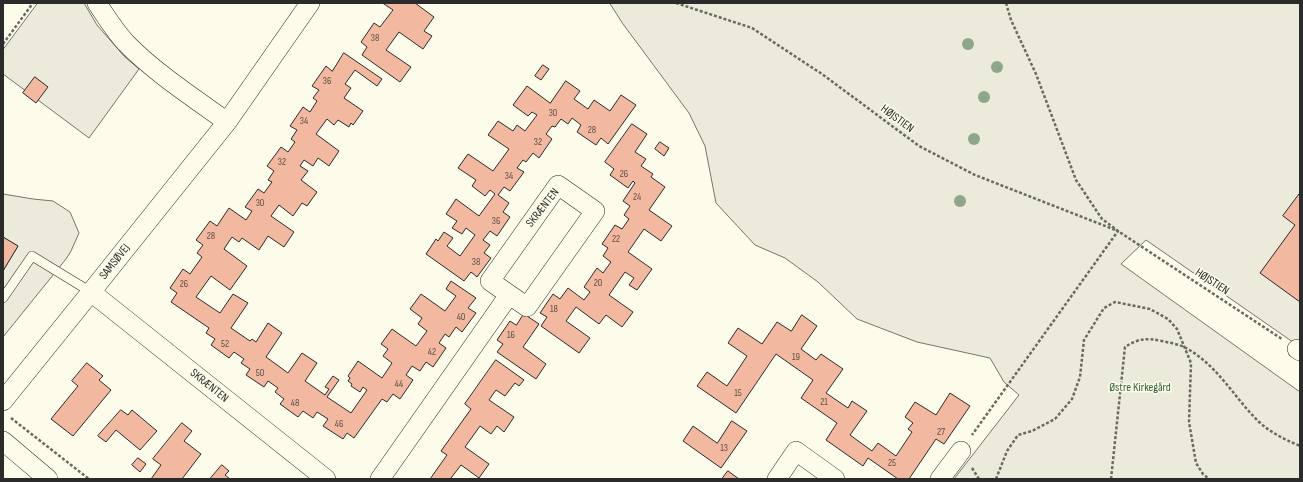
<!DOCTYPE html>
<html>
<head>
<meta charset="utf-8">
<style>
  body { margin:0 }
  #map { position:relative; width:1303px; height:482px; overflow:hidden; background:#fdfbea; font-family:"Sofia Sans Condensed",sans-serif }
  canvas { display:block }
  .frame { position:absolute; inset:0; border:4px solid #2b2b2b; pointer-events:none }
</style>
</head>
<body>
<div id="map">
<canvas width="1303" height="482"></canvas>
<div class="frame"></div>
</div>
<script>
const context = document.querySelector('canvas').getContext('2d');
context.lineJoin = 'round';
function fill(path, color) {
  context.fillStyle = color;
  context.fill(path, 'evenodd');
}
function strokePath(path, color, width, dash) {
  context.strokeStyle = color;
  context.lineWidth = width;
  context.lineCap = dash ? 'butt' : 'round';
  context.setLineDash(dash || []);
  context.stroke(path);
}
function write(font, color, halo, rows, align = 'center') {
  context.font = font + ' "Sofia Sans Condensed",sans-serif';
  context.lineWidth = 3;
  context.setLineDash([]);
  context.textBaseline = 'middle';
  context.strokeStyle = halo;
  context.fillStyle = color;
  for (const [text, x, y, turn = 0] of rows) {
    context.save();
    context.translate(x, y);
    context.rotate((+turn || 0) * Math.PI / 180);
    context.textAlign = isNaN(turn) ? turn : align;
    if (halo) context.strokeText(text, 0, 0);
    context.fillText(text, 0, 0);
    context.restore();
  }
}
const green = new Path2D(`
  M610,3H1300V347L1146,240L1121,264L1300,392V479H954L1019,395L1004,382L990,358L917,342L857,319L818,282L785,258L755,245L716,203L705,146L689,113L623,24Z`);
const parking = new Path2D(`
  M38,3H84L97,25L124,56L139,69L89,138L3,74V50Z
  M3,194L33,199L53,201L70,212L79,233L71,251L66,259L3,337V271L18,246L3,237Z`);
const building = new Path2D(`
  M385,3H415L434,17L424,31L432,36L423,49L399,32L386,50L411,67L400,82L362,55L367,47L361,42L374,23L380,27L393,10L384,4Z
  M344,53L382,79L377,86L355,70L345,84L351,88L344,98L363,111L353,125L351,123L349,127L338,120L334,125L327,119L316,134L339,151L329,166L318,158L313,166L304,160L300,166L308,171L301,180L317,192L307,206L302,203L293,216L279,205L271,216L294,232L284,247L268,236L259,250L242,238L239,242L232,237L224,249L247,266L230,290L211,276L196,297L220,313L233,294L248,303L231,328L250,341L252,339L256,342L268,323L282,333L266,357L288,373L302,353L317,363L305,381L325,395L329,389L325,387L333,376L339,380L327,397L351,413L367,390L363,387L360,392L351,386L352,384L348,381L350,378L348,376L358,361L382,378L392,363L383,356L388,349L381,344L392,329L416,346L427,331L418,324L422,318L410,309L421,294L445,311L456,296L446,289L451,281L476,298L468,308L476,313L462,332L456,327L449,337L445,334L439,343L446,348L433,367L426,362L420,371L412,366L406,375L413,380L400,399L393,394L387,402L382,399L354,438L347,433L343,439L323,426L328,419L317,412L313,418L303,411L298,417L280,404L284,399L275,392L278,388L268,381L264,387L246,375L250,369L241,363L244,359L234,352L229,358L211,345L215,339L206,333L209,328L171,302L177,293L170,288L183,269L190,274L202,257L197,253L203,245L196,240L210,221L217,226L229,208L246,220L252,211L245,207L258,189L264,193L272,182L268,180L274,171L267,166L281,147L288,152L295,142L291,139L297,130L290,126L303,107L310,112L317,101L313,98L319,90L312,86L326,66L332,71Z
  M543,65L549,69L541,80L535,76Z
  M35,77L48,87L36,103L23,93Z
  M566,81L580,91L574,99L588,109L594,100L610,111L621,95L636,105L608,144L601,138L596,145L577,132L581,125L572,118L568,124L561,119L555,127L552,126L546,134L552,139L539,158L533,153L526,162L523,160L517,168L524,172L510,191L504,187L498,195L509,203L503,212L510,217L497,236L490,231L483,240L490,245L484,253L491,258L477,277L471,272L464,281L426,254L436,239L438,241L444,232L453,238L447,246L460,256L475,235L466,228L462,234L452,228L457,221L446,214L456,199L479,216L495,194L490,190L485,196L472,186L476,180L458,168L468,154L493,171L509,149L488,135L498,121L513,131L517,125L525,131L537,115L532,112L528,116L513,105L527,86L550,103Z
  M632,124L647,134L635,152L646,159L641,166L653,174L651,177L665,187L649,210L672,226L661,241L644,229L628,252L652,269L637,290L629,285L634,278L625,272L609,295L633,312L622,327L606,315L599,324L576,307L566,321L590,338L579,353L541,326L547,317L540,313L553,294L560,299L568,288L584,300L590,292L584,287L597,268L603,273L611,262L603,256L608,248L602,244L615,225L622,229L629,219L624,215L630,206L623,201L635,183L633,181L628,188L610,175L614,169L605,162Z
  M660,142L669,148L664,156L655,149Z
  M1300,193V302L1260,273L1295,225L1283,216Z
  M3,237L18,246L3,271Z
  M524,314L539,324L523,347L546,364L536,379L497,352L503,344L497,340L510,321L516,325Z
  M802,315L817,326L801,349L816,360L821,354L843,369L826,393L848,408L852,401L867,411L850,435L872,451L878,443L896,456L912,432L908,429L913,423L905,417L915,402L936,415L950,393L970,406L944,444L936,439L909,479H898L868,458L863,466L826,440L837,423L801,398L813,380L776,354L736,413L697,386L707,372L727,386L747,356L728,343L738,328L762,344L777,322L791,331Z
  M496,360L524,380L519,386L515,383L505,396L496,390L489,400L514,417L504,432L497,426L491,434L480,426L465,447L489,464L479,478L461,465L451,478L453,479H430L447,455L441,451L471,409L465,404Z
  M87,363L103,376L99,380L111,390L73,436L51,419L78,386L72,381Z
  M121,410L128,415L132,410L157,431L140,450L116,430L106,442L98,436Z
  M732,421L747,431L721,468L683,441L693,426L717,443Z
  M182,423L192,431L184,441L201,454L182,479H151L161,465L153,459Z
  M138,458L146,464L140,472L132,465Z
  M222,465L229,471L225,475L230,479H210Z
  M728,471L739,479H722Z`);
const path = new Path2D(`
  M676,3L752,28L822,74L919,146L975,175L1118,231L972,435
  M1006,3L1011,20L1036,74L1076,180L1102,219L1118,231L1282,339
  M3,44L33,3
  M11,418L89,479
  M972,468L979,479
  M996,479L1007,451L1018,435L1032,431L1055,419L1072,399L1080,377L1084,340L1104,308L1115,302L1150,309L1168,319L1177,329L1191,363L1189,422L1196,463L1203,474L1209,479
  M1111,479L1125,347C1139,338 1146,338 1162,341C1170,343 1179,344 1186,348C1217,365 1234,397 1258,421C1271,433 1284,439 1300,446`);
const service = new Path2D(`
  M3,298L32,256L91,292`);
const minor = new Path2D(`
  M97,3C106,17 115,31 126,43C154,72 194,98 227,122
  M558,185L595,211L527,307L490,281Z
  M91,292L326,479
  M1297,349L1300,351
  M3,401L91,292L227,122L310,3
  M3,441L48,479
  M380,479L509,295
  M777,479L796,451L835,479
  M940,479L961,451`);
const trees = [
  [968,44],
  [997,67],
  [984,97],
  [974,139],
  [960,201]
];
const numberNames = [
  ["38",375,38],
  ["36",327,81],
  ["30",553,113],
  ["34",304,121],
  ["28",592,130],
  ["32",538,142],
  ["32",282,162],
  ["26",624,174],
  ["34",509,176],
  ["24",637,197],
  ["30",260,203],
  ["36",496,221],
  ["28",211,236],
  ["22",616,239],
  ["38",476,262],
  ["20",598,283],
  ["26",184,284],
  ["18",554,309],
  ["40",461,317],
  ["16",511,335],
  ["52",225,344],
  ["42",432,352],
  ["19",796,357],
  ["50",260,373],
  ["44",399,384],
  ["15",738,393],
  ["21",824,402],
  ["48",295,403],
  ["46",339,424],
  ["27",941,432],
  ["13",724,448],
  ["25",892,463]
];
const streetNames = [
  ["HØJSTIEN",897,119,37],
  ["SKRÆNTEN",543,208,-52],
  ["SAMSØVEJ",115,262,-52],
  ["HØJSTIEN",1212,282,33],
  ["SKRÆNTEN",209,386,39]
];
const parkNames = [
  ["Østre Kirkegård",1140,388]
];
fill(green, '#ecebdb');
strokePath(green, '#74746e', 1);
fill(parking, '#eceadb');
strokePath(parking, '#74746e', 1);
fill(building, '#f2b8a0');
strokePath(building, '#2b2b2b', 1);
strokePath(service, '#2b2b2b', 10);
strokePath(minor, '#2b2b2b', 20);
strokePath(path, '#6a6964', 2.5, [3, 2]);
strokePath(service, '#fdfbea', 9);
strokePath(minor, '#fdfbea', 19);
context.fillStyle = '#8ea78a';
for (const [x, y] of trees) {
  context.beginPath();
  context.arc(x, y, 6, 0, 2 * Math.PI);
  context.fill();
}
write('10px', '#5d4e48', null, numberNames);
write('12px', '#2b2b2b', '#fdfbea', streetNames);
write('12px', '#34623c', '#fdfbea', parkNames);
</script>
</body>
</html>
